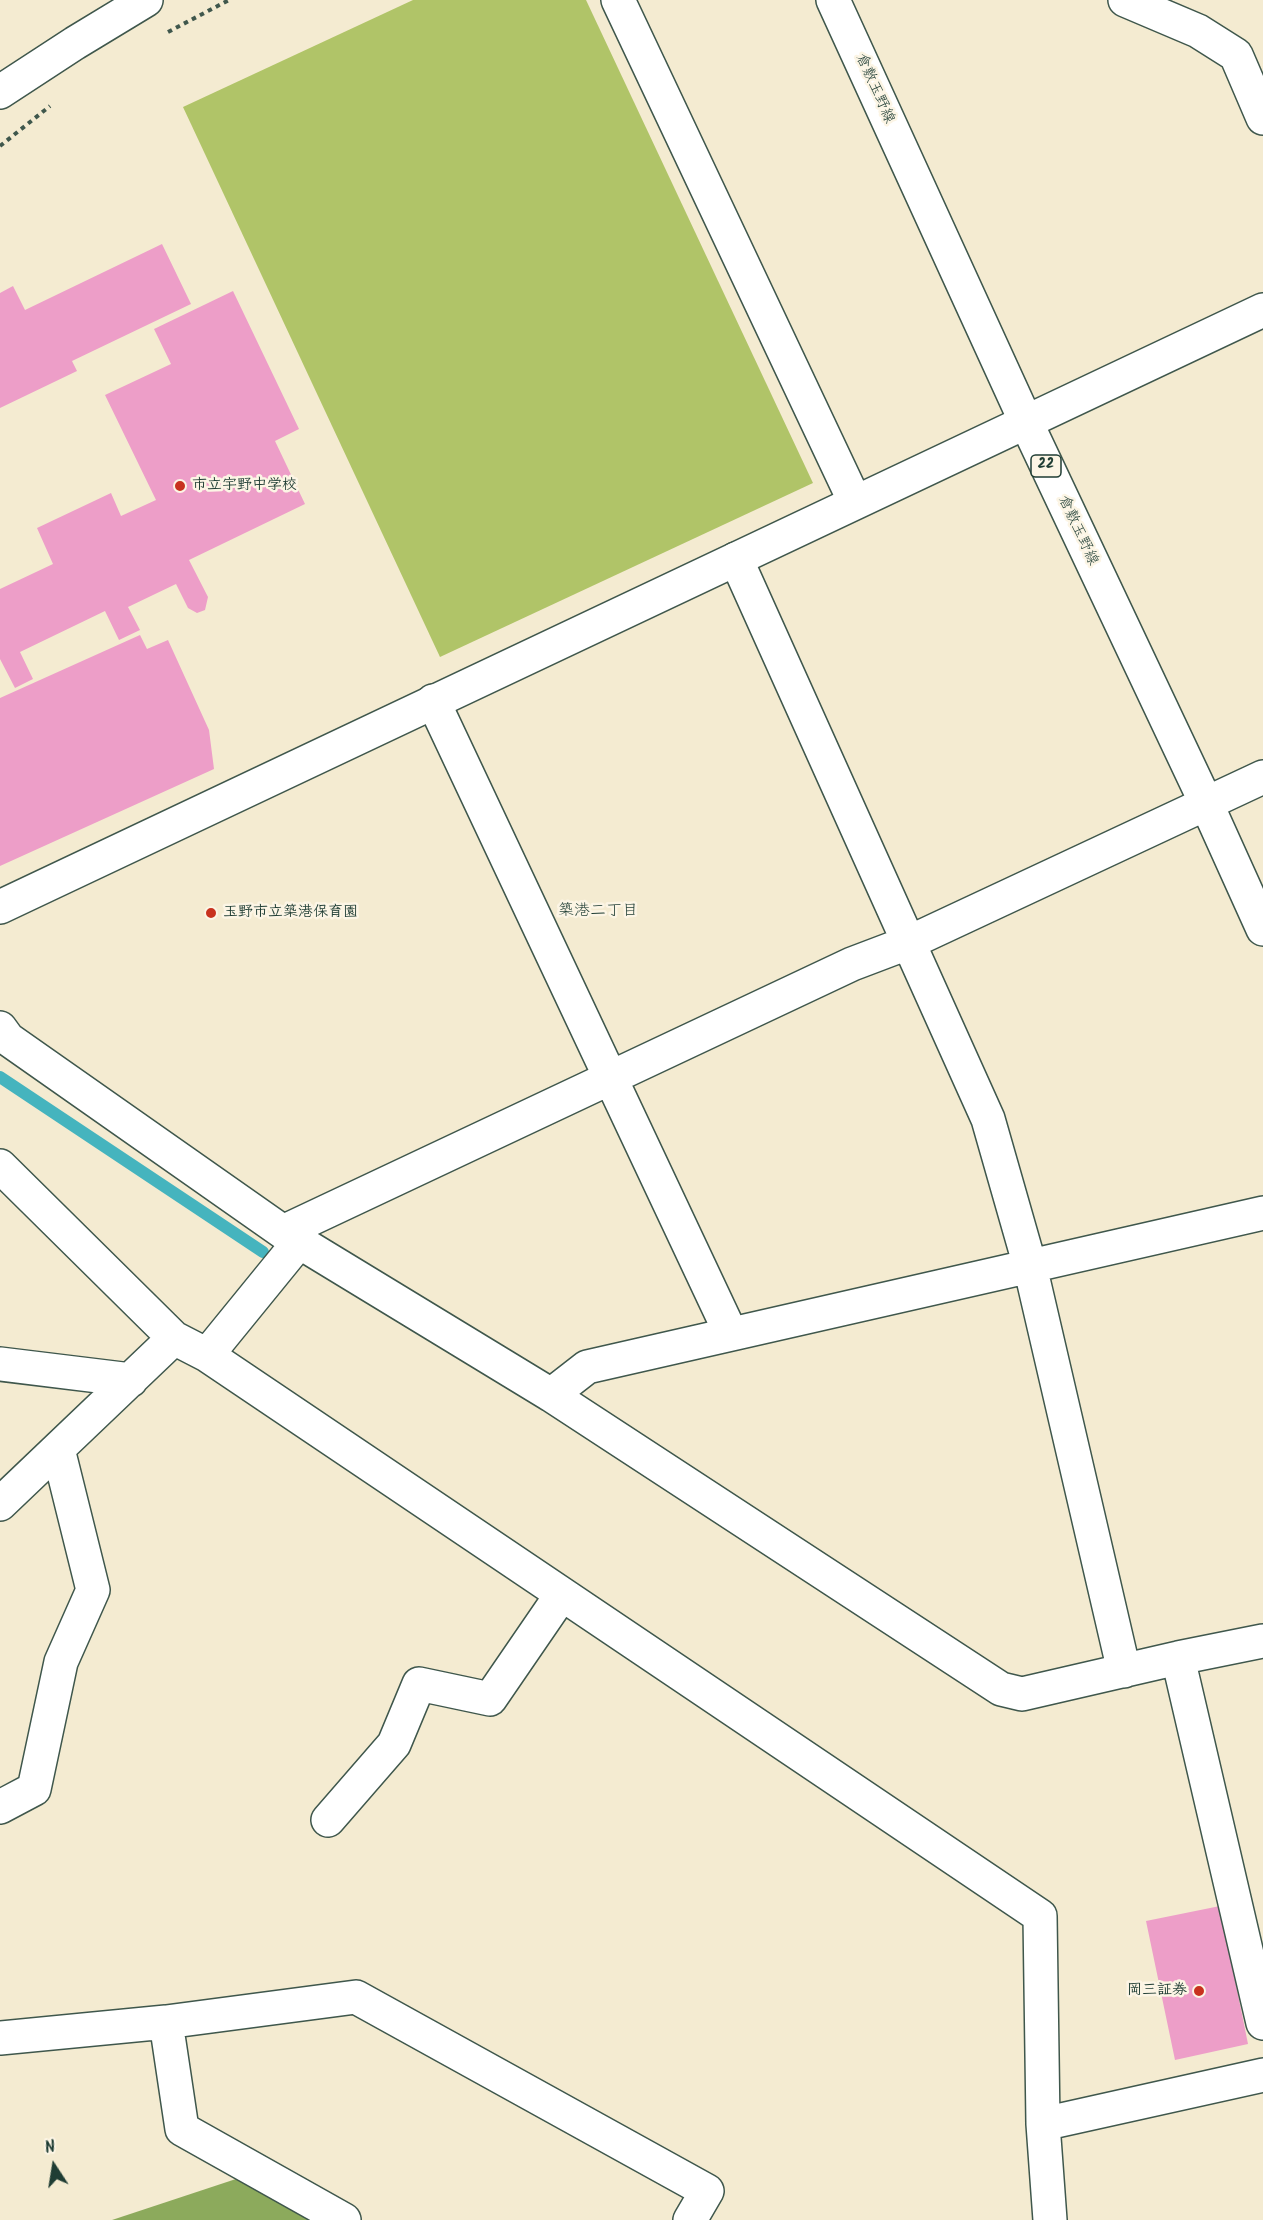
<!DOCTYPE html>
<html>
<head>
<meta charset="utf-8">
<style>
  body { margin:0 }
  #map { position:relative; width:1263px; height:2220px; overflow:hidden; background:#f4ebd1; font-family:Kalam,sans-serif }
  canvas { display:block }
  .north { position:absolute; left:24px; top:2136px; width:60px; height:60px; -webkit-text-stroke:4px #fcf5e5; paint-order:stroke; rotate:348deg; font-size:16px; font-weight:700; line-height:24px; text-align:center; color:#1f3d34 }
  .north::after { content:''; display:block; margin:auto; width:21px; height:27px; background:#1f3d34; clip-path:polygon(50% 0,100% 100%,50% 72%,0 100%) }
</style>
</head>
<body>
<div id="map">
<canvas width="1263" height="2220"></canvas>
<div class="north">N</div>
</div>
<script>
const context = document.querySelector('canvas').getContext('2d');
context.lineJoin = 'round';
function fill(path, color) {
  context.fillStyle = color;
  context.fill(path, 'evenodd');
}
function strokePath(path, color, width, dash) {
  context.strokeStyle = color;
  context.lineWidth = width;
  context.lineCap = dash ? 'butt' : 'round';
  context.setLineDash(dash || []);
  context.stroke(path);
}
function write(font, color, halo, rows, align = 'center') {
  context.font = font + ' Kalam,"Klee One",sans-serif';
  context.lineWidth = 5;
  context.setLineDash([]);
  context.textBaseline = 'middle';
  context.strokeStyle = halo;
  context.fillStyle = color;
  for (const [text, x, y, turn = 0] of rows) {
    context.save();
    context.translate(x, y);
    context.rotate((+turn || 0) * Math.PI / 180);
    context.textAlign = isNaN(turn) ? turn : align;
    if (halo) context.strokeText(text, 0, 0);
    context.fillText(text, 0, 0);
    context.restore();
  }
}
const green = new Path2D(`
  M413,0H586L813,483L440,657L183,107Z`);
const forest = new Path2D(`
  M242,2177L317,2220H112Z`);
const stream = new Path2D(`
  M0,1077L263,1252`);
const building = new Path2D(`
  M162,244L191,304L72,361L77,371L0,408V293L13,286L25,310Z
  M233,291L299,429L275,441L305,504L189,560L208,597L205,610L197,613L188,608L176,584L128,607L140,630L119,640L105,611L20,652L33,679L15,688L0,659V589L53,564L37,528L111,493L121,516L156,500L105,395L171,364L154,329Z
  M140,635L147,649L168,640L209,730L214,769L0,866V698Z
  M1220,1906L1248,2044L1175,2060L1146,1921Z`);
const path = new Path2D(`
  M168,32L229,0
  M0,146L50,106`);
const minor = new Path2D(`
  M618,0L855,502
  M1125,0L1198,31L1236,55L1263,118
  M0,92L75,43L146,0
  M736,559L988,1119L1030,1266L1124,1671
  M433,701L731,1334
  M0,1028L8,1039L283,1232L551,1395L1001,1689L1022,1694L1178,1658L1263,1641
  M0,1166L174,1338L207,1355L1040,1916L1043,2124L1050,2220
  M283,1232L852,964L910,942L1263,777
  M207,1355L299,1242
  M0,1364L131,1380
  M551,1395L587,1367L1263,1213
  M0,1504L174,1338
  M1178,1658L1263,2023
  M0,1807L34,1789L61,1662L93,1590L58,1449
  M328,1820L394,1744L419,1684L490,1699L562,1594
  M166,2022L182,2129L344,2220
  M0,2038L166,2022L356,1997L707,2191L690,2220
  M1043,2124L1263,2075`);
const tertiary = new Path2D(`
  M0,907L1263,310`);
const primary = new Path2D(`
  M833,0L1026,422L1207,805L1263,929`);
const markers = [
  [180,486,6,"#c8321e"],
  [211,913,6,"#c8321e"],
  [1199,1991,6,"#c8321e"]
];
const shields = [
  [1046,466,30]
];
const shieldNames = [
  ["22",1046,466]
];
const streetNames = [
  ["倉敷玉野線",874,89,66],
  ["倉敷玉野線",1077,531,65]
];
const poiNames = [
  ["市立宇野中学校",192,486],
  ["玉野市立築港保育園",223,913],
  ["岡三証券",1187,1991,"right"]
];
const neighbourhoodNames = [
  ["築港二丁目",598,912]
];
fill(green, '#b0c468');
fill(forest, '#8caa5c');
strokePath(stream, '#45b4be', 12);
fill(building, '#ed9ec8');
strokePath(minor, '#3f574c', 36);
strokePath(tertiary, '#3f574c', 36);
strokePath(primary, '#3f574c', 36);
strokePath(path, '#3f574c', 4, [4.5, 4.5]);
strokePath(minor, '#fff', 33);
strokePath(tertiary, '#fff', 33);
strokePath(primary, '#fff', 33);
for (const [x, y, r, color] of markers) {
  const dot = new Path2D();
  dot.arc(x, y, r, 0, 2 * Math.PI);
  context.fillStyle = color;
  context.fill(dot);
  strokePath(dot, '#fcf5e5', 2);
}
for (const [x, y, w] of shields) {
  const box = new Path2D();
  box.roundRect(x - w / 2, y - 11, w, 22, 4.5);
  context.fillStyle = '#fcf5e5';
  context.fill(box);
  strokePath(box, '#1f3d34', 1.5);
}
write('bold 14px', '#1f3d34', null, shieldNames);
write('15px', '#1f3d34', '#fcf5e5', streetNames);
write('bold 15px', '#1f3d34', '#fcf5e5', poiNames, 'left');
write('16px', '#1f3d34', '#fcf5e5', neighbourhoodNames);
</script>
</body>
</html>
